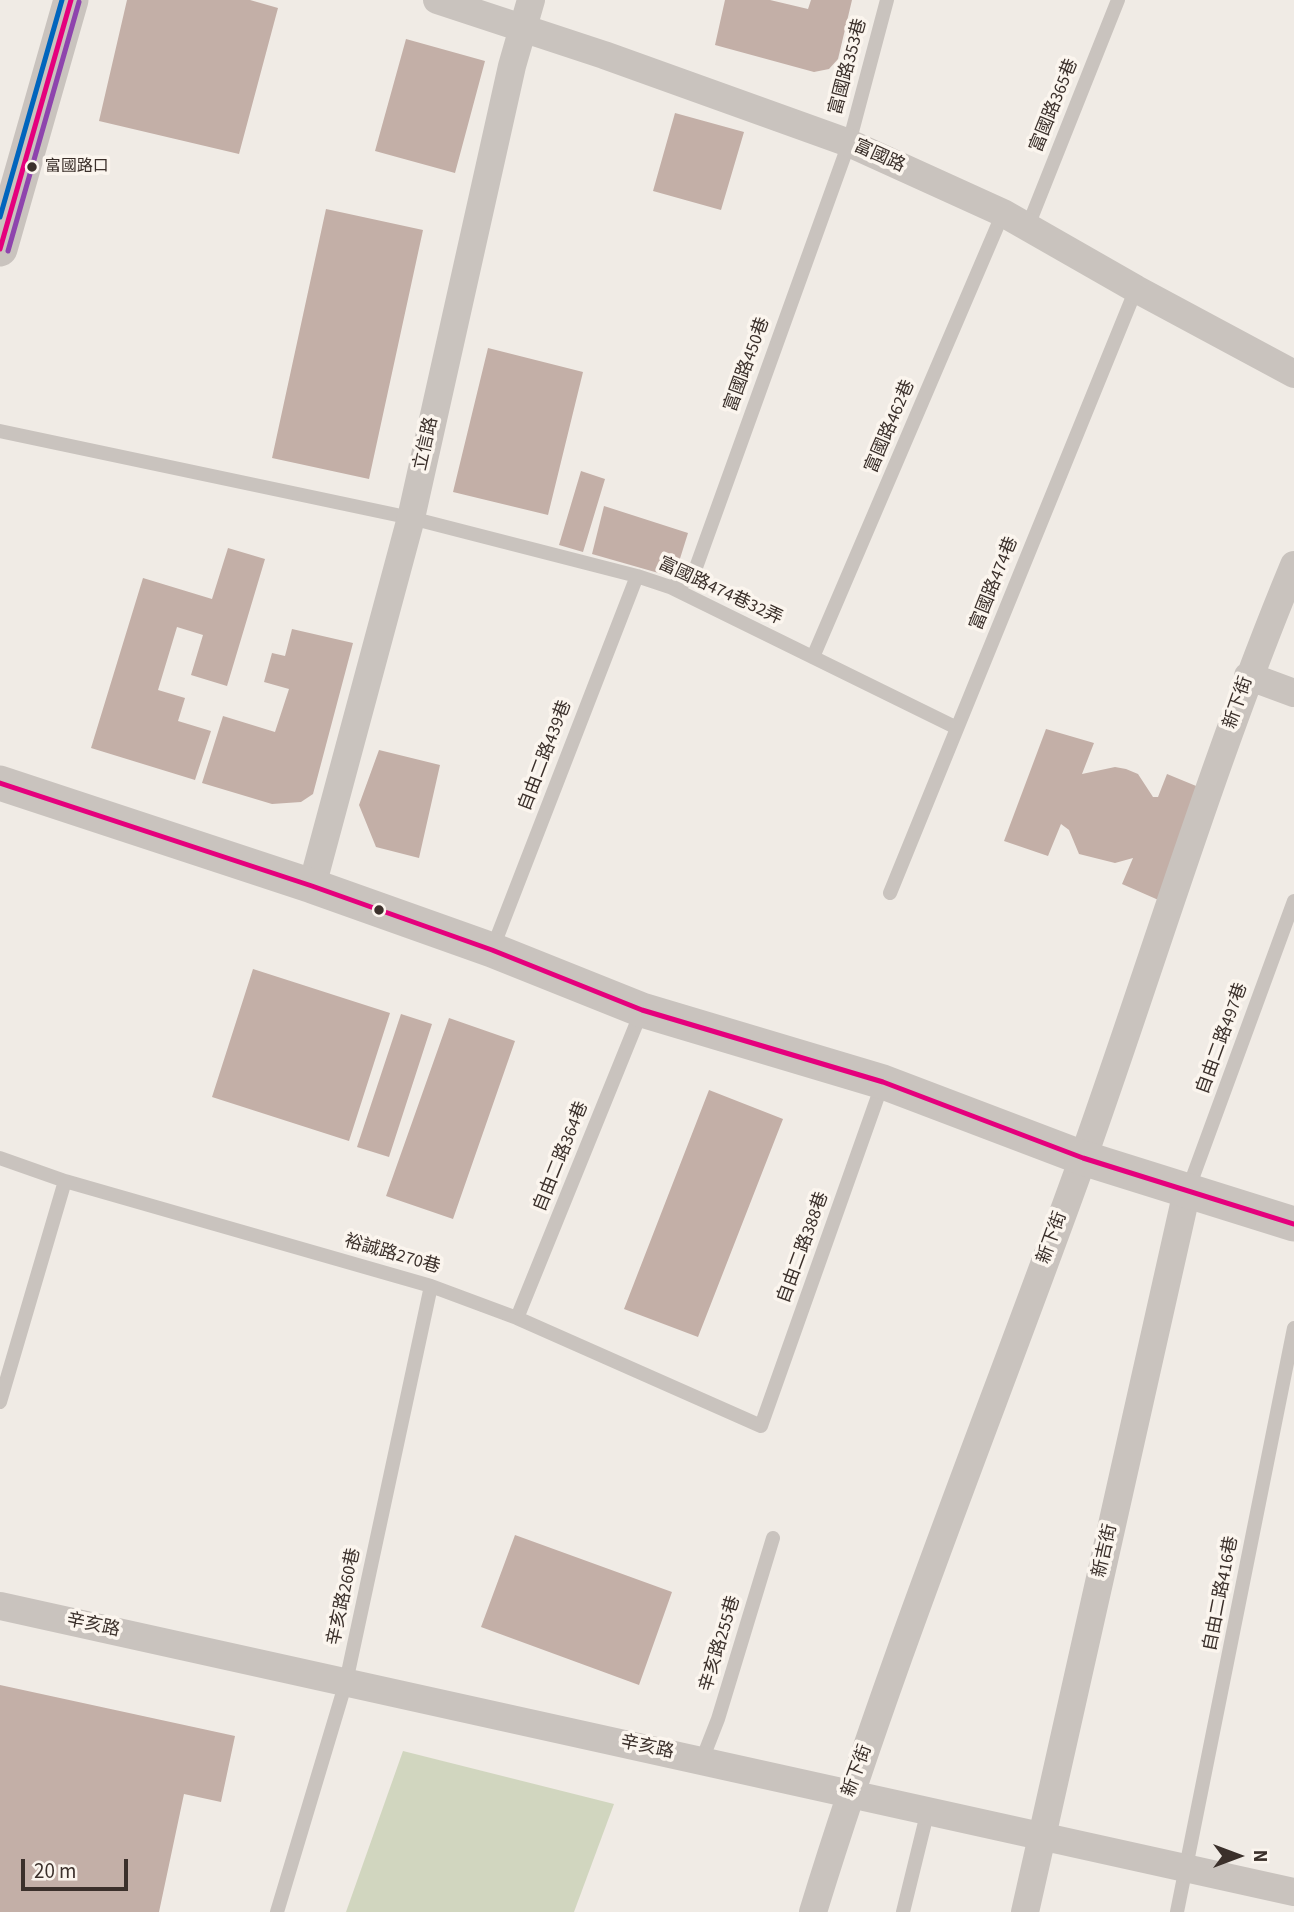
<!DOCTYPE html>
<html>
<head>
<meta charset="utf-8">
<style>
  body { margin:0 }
  #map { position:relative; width:1294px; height:1912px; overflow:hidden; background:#f0ebe5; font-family:"Source Sans 3",sans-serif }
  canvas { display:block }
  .north { position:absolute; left:1203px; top:1821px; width:70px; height:70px; -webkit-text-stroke:5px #fbf5ee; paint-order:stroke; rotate:90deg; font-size:19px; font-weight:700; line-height:28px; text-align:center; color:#3b302b }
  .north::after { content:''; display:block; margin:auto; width:24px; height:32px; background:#3b302b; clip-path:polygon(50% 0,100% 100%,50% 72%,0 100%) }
  .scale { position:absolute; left:21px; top:1859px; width:107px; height:32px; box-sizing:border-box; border:4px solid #3b302b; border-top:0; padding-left:9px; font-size:21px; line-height:24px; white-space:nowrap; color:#3b302b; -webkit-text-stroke:5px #fbf5ee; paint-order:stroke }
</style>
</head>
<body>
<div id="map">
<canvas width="1294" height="1912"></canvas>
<div class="north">N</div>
<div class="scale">20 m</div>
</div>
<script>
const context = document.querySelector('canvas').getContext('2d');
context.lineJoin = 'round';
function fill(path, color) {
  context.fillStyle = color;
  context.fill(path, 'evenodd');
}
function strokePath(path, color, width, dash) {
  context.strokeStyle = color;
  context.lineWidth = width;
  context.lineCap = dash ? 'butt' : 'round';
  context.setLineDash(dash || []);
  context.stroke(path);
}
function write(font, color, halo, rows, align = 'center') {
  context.font = font + ' "Source Sans 3","Noto Sans TC",sans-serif';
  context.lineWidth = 7;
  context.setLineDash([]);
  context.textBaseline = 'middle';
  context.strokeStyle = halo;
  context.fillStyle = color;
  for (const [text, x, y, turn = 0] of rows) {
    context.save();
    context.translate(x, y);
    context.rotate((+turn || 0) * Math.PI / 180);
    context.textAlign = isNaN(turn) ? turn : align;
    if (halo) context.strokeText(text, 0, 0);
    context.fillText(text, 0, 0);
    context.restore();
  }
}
const green = new Path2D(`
  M403,1751L614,1804L574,1912H346Z`);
const building = new Path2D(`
  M127,0H250L278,8L239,154L99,121Z
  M725,0H770L808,9L811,0H852L838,59L829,69L814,72L715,45Z
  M406,39L485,61L455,173L375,151Z
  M675,113L744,132L721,210L653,191Z
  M326,209L423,230L369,479L272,458Z
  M488,348L583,372L548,515L453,492Z
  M581,471L605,479L583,552L559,545Z
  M604,506L688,533L678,565L662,574L592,554Z
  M228,548L265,559L227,686L191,675L203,635L177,627L158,690L185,698L178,721L211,731L195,780L91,748L143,578L212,599Z
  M292,629L353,643L313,794L301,802L272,804L202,783L223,716L275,732L289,689L264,682L272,653L285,656Z
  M1046,729L1094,743L1082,774L1115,767L1126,769L1138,774L1153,797H1158L1167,774L1201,788L1163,902L1122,884L1133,858L1115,863L1079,854L1069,830L1061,824L1048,856L1004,841Z
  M379,750L440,765L419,858L376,847L359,805Z
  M253,969L390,1013L349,1141L212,1097Z
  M401,1014L432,1024L389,1157L357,1147Z
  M449,1018L515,1041L453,1219L386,1196Z
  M709,1090L783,1119L698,1337L624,1309Z
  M515,1535L672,1592L639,1685L481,1627Z
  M0,1685L235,1736L221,1802L184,1794L159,1912H0Z`);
const service = new Path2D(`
  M1028,226L1118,0
  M0,431L411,518L637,576L670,587L957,728
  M670,587L684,582L694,573L849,143L887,0
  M813,657L1003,213
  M890,893L1136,289
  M492,950L637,576
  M0,1158L65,1181L431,1286L517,1318L761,1426L883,1082
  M1188,1190L1294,901
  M517,1318L642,1010
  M0,1402L65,1181
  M702,1760L718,1719L773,1538
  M277,1912L346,1682L431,1286
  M903,1912L928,1810
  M1177,1912L1294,1328`);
const minor = new Path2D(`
  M437,0L604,55L849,143L1003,213L1136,289L1294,374
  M1248,676L1294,693
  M312,886L411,518L512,66L531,0
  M0,1606L1294,1892
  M813,1912C891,1658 992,1411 1082,1161C1153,962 1213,760 1294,565
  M1025,1912L1187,1191`);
const tertiary = new Path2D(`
  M0,249L71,0
  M0,783L312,886L492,950L642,1010L883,1082L1083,1158L1294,1224`);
const bus1 = new Path2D(`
  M0,249L71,0
  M0,783L312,886L492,950L642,1010L883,1082L1083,1158L1294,1224`);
const bus2 = new Path2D(`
  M8,251L79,2`);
const bus3 = new Path2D(`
  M0,217L62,0`);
const markers = [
  [32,167,6,"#3b302b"],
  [379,910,6,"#3b302b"]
];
const busNames = [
  ["富國路口",45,167]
];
const streetNames = [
  ["富國路353巷",849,67,-75],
  ["富國路365巷",1055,106,-68],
  ["富國路",879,157,24],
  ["富國路450巷",748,365,-70],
  ["富國路462巷",891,427,-67],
  ["立信路",427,444,-77],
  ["富國路474巷",995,584,-68],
  ["富國路474巷32弄",720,592,25],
  ["新下街",1239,703,-71],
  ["自由二路439巷",546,756,-69],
  ["自由二路497巷",1223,1039,-70],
  ["自由二路364巷",562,1157,-68],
  ["新下街",1053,1238,-70],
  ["自由二路388巷",804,1248,-70],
  ["裕誠路270巷",392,1255,16],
  ["新吉街",1106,1551,-77],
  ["自由二路416巷",1222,1594,-79],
  ["辛亥路260巷",345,1597,-78],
  ["辛亥路",93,1626,12],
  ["辛亥路255巷",721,1644,-73],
  ["辛亥路",647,1748,12],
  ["新下街",858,1771,-70]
];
fill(green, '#d1d6bf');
fill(building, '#c3afa7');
strokePath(service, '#c9c3be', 14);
strokePath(minor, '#c9c3be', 28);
strokePath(tertiary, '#c9c3be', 35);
strokePath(bus1, '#e5007d', 5);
strokePath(bus2, '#8e44ad', 5);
strokePath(bus3, '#0065bd', 5);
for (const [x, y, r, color] of markers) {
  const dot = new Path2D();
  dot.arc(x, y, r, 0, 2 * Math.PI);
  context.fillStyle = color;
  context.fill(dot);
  strokePath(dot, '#fbf5ee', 2.5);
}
write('16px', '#3b302b', '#fbf5ee', busNames, 'left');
write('18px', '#3b302b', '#fbf5ee', streetNames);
</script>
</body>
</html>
